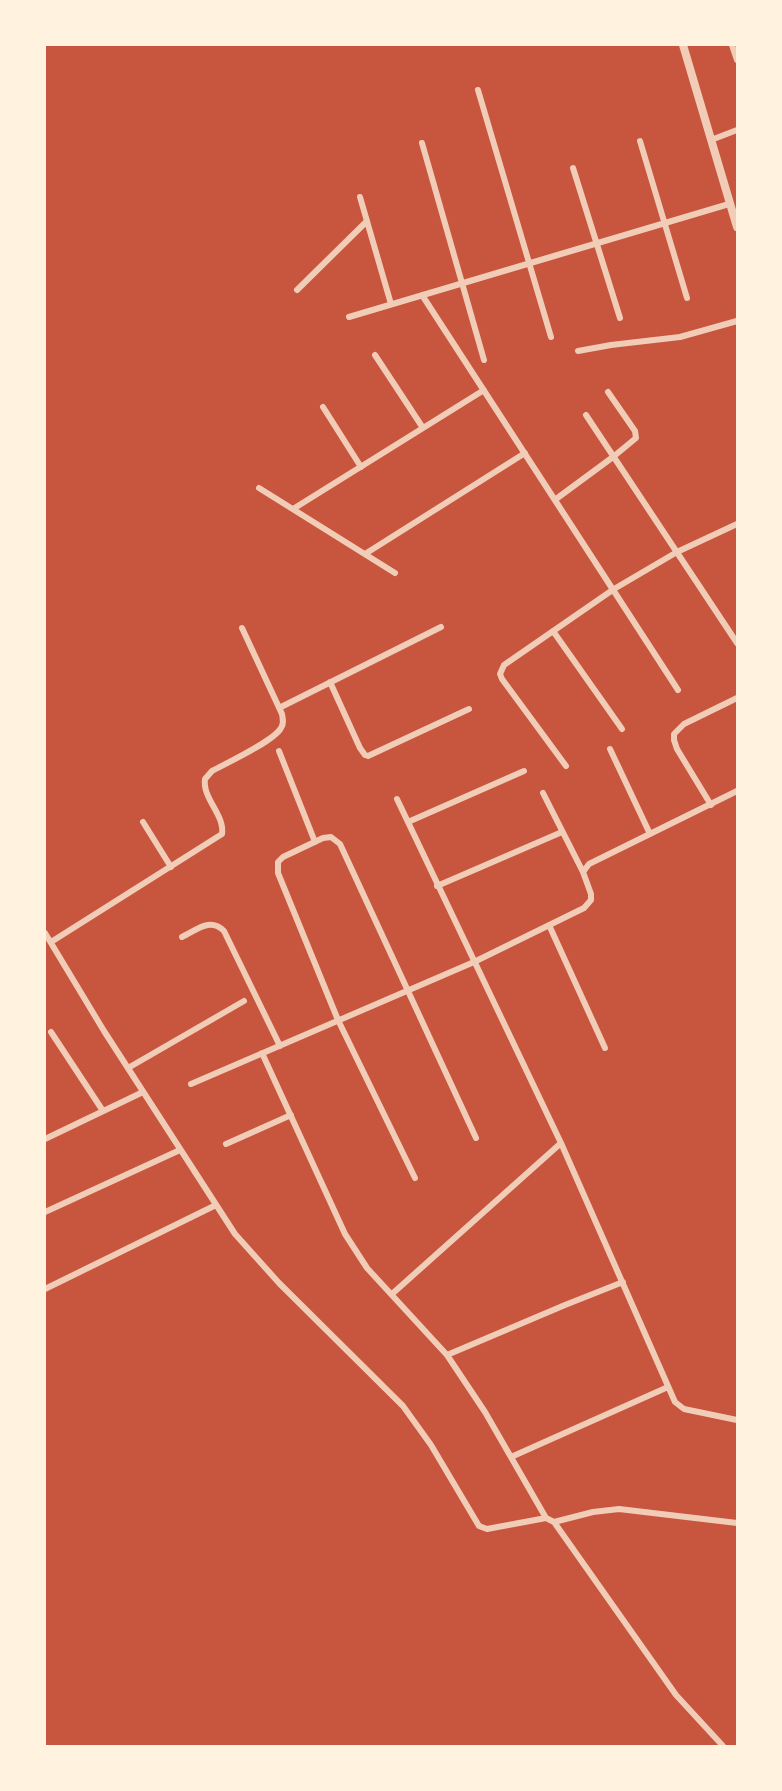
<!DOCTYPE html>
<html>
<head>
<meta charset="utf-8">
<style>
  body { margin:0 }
  #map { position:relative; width:782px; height:1791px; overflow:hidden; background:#c8553d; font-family:Inter,sans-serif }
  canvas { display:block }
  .frame { position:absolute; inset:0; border:46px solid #fff3e0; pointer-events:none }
</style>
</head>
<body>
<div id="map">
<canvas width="782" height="1791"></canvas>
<div class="frame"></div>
</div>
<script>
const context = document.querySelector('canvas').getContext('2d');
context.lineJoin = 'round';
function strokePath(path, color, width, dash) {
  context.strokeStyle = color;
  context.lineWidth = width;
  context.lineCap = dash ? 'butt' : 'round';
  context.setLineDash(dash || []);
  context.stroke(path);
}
const minor = new Path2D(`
  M732,45L737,60
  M478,90L551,337
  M711,140L737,130
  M640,141L687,298
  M422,143L484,360
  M573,168L620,318
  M360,197L391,304
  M297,290L367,221
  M422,295L678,690
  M349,317L729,204
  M578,351L611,345L680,337L737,321
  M375,355L423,428
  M323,407L361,467
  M586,415L737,643
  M259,488L395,573
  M556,499L613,457L636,438L635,431L608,392
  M293,509L484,390
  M365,554L525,453
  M553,631L622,729
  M330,682L360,748L365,755L368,756L469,709
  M279,708L441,627
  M610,749L650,834
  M279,751L315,842
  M566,766L502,679L500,674L504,665L614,589L677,552L737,524
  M543,793L583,872
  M397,799L561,1143L675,1402L684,1409L737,1420
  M711,805L677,749L674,740V734L684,724L737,698
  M143,822L171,867
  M408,822L524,771
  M437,886L562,832
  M549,925L605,1048
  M45,933L104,1031L235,1234L279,1283L403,1406L431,1445L479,1526L487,1529L546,1518L554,1522L676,1695L723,1746
  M182,937C197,930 210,917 224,931L280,1046
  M51,942L222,834C225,815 202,798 205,779L212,771C227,763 274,741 281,728C284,724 283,719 282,714L242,628
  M51,1032L103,1111
  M262,1053L345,1234L367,1268L447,1355L485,1412L546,1518
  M128,1068L244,1001
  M191,1084L474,962L584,908L591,900V894L583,872L589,864L737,791
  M45,1139L143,1092
  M226,1144L291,1115
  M415,1178L338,1020L278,873V862L283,857L323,838L331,837L340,844L476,1138
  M45,1212L180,1150
  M45,1289L216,1205
  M392,1294L561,1143
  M447,1355L565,1305L623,1282
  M511,1457L668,1387
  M554,1522L593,1512L619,1509L737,1523`);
const tertiary = new Path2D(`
  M683,45L737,227`);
strokePath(minor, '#f1ccb7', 6);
strokePath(tertiary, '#f1ccb7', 8);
</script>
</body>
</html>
